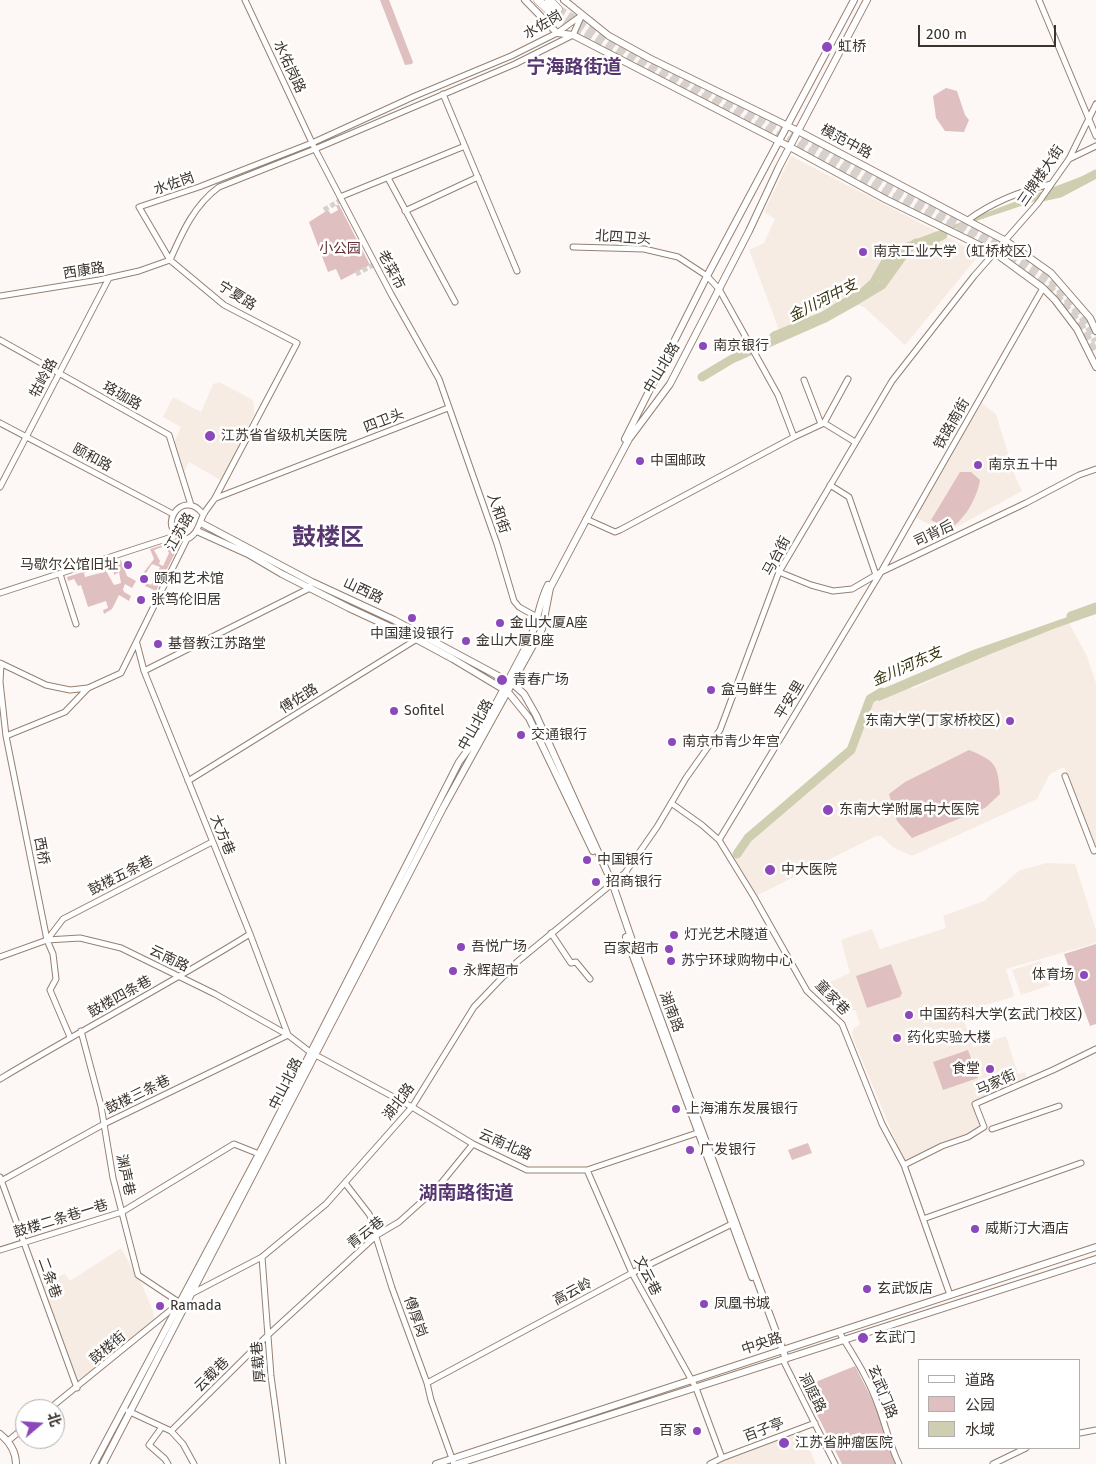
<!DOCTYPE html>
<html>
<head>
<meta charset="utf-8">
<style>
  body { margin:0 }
  #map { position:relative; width:1096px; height:1464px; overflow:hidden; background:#fdf8f5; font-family:"Fira Sans","Noto Sans SC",sans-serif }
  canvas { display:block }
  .legend { position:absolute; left:918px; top:1359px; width:162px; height:90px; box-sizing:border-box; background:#fff; border:1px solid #b1adab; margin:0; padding:6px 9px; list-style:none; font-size:15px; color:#3b332c }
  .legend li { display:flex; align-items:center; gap:10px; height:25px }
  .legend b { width:25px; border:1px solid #b1adab }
  .north { position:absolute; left:15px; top:1399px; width:50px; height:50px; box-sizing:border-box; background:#fff; border:1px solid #b1adab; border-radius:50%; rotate:72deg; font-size:14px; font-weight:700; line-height:20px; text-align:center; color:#3b332c }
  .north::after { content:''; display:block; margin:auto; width:18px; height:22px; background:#8c47bb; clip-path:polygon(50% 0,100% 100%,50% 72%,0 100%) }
  .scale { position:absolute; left:918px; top:25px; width:138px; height:22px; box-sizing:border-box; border:2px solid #3b332c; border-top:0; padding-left:6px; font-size:15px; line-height:18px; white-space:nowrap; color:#3b332c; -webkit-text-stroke:4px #fff; paint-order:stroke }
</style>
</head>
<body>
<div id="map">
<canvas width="1096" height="1464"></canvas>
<ul class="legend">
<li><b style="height:6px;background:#fff"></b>道路</li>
<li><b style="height:14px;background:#e0bfc0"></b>公园</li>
<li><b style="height:14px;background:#cfceb0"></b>水域</li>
</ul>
<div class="north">北</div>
<div class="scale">200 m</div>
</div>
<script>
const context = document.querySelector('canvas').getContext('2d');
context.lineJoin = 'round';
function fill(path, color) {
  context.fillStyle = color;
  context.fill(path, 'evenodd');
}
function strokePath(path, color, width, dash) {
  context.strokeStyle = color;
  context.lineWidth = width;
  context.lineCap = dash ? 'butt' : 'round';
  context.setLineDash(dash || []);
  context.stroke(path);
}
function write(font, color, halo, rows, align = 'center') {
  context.font = font + ' "Fira Sans","Noto Sans SC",sans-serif';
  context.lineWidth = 5;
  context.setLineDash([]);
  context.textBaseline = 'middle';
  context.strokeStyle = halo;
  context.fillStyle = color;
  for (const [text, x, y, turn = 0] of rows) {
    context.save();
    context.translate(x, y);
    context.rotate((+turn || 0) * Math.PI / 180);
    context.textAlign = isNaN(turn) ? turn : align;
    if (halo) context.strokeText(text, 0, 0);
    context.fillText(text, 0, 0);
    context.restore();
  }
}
const built = new Path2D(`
  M791,156L980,254L905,345L864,307L845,300L779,330L749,250L764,243L775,219L764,212Z
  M219,382L253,400L254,407V414L222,481L189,462L184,472H182L173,445L181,427L163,417L173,397L201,412L213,384Z
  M982,403L996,414L1015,476L1022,491L942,535L930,525L913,516Z
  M1069,623L1087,656L1096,683V846L1064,767L1050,774L1037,799L912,856L894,848L881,836H876L754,897L732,859L748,838L851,750L870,699L878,693L908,681L912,689L997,650Z
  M1047,863L1075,864L1096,930V943L1006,969L1014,995L1013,997L961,1012L973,1047L1006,1036L1018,1074L1025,1072L1027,1078L972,1103L981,1126L965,1136L942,1143L904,1161L854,1041L852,1033L854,1028L860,1024L855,1010L845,1012L834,1010L825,1003L814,989L850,973L841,940L872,929L880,949L946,928L943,916L984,901L1020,870Z
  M1041,961L1050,985L1021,995L1012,970Z
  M121,1248L143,1287L153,1311L154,1321L116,1353L77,1381L41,1283L65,1274L70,1281Z
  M800,1428L816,1464H710Z`);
const green = new Path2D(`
  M380,0H389L413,62L412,64L405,65Z
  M946,88L957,91L965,115L969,120L964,132L945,131L936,118L933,96Z
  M336,205H339L370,265L341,280L336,269L328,272L309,222L328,210L331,214L338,210Z
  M960,472H971L980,480C977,498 965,520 949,529L931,520Z
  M169,543L175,553L156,591L145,586L146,583L151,585L160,567L152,564L146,573L144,572L154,559L150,549ZM165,546L169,553L163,566L159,564L160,561L154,550Z
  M121,560L127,576L136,581L132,588L125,584L123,589L124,592L131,596L129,601L119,595L112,609L104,614L103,610L108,608L106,601L88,607L81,585L78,586L74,579L68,581L67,577ZM110,564L111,567H113L114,575L119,572L121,583L114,585L105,569L104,572L85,577L84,573Z
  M969,750C996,761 998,765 1000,794L985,808L912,838L897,821L889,794L905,782Z
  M1096,944V1024L1090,1026L1064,954Z
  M891,964L902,993L900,997L867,1008L856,976Z
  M968,1050L978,1078L943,1090L933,1062Z
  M808,1143L812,1153L792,1160L788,1150Z
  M855,1366L875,1405L888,1444L898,1464H842L803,1387Z`);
const water = new Path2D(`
  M1096,171V178L1091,180C1070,187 1049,197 1027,204C990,217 949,228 914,247C898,255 889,273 876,284C869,290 859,295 851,300C827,315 800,331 772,338L769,335L772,332L821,312L861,288L870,280L882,259L888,253L906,243Z
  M1096,607V614L1056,628L988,655L879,701L868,695L973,650Z`);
const river = new Path2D(`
  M1037,198L1060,193L1096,174
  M702,377L732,359L823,319L857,300L882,285L907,250L916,243H927L943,235
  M1071,616L1096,607
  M737,854L748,838L851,750L870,699L882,692`);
const minorTunnel = new Path2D(`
  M324,210L341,200
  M356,274L375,264`);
const highwayTunnel = new Path2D(`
  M558,9L649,63L819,147L894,191L999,243L1049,277L1087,323L1096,341
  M554,15L662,77L823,158L886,193L995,247L1046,283L1081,326L1096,354`);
const minor = new Path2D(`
  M245,0L315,149L391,294L439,379L497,544L514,601L519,607L537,617
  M1039,0L1096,136
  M443,94L517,271
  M1069,159L1096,146
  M388,178L455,302
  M340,197L465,146
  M405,211L478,177
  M968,220C994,201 1020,191 1051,184
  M573,247L644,249L678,257L707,276L719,289L778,395L794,437L620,530L615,532L586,519
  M170,260C182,233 194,205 219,187L315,149L515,64L573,35L581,17
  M0,296L99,280L139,271L170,260
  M0,340L169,435L191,505
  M804,380L821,424
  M0,423L173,514
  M824,423L848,379
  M794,437L824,423L855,442
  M830,485L849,497L876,575
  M0,487L109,278
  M216,498L448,408
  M187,539C153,531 182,486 203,514
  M779,572L811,585L833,591L852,589L881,572L1026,503L1079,475L1096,469
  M60,574L76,624
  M0,593L178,535
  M0,663L46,685L70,690L88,688L121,673L187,539C199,534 199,521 205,512C208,507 212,503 215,498L297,343L224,305L170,260L139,207L199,187L312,143L415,96L511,56L557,33L582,15
  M1,664L0,682L6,736L47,940L53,954L56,979L50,990L70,1037
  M144,671L310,588V586
  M6,736L65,712L88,688
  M1065,776L1094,851L1096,850
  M188,781L417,639
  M671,803L702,825L719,840L754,897L807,991L842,1024L882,1124L904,1165L950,1295
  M719,840L881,572L1043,288
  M551,933L571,963L576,962L590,979
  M47,940L63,919L212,842
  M0,957L47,940L80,938L121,948L215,994L288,1035L310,1052L412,1107L473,1144L527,1170H587L700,1132
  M81,1031L101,1106L113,1178L138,1275L180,1303
  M0,1079C83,1029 168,985 250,934
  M992,1129L1059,1106
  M904,1165L942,1146L968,1137L984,1127L975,1104L1053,1070L1096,1049
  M587,1170L632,1273L696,1388L722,1458L710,1464
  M0,1177L77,1388
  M1,1181L104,1124L288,1035L250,934L144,671L137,644
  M345,1183L369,1214L375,1226L376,1237L392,1288L427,1383L431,1400L454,1464
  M923,1219L1081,1163
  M0,1250L122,1212L234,1144L259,1154
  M262,1257L271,1376L283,1464
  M191,1294L262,1257L326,1204L412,1107L474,1007L517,962L625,873L657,827L686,778L720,730L779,572L892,381L974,276L1038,203L1069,159L1096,104
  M839,1332C854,1356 870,1381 879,1408C886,1427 890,1446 899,1464
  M783,1360L835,1464
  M427,1383L632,1273L732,1224
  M49,1409L177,1305
  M128,1411L171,1431L183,1444L194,1464
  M162,1427L149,1445L165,1459L168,1464
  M171,1431L268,1335L377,1235L399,1222L438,1187L473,1144
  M1080,1433L1096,1430
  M8,1441L25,1427
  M722,1458L815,1423
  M993,1464L1026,1448`);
const major = new Path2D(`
  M525,0L557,33L573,35L790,147L885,199L995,253L1043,288L1055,300L1077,329L1096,367
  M564,0L609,36L649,58L798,131L1006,241L1051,273L1090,318L1096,331
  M625,439L707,276L854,0
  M201,523L312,582L394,620L513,684L524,694L536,715L613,885L637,955L786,1359
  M197,531L248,554L282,574L349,608L416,639L453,659L508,692L529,718L593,851
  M626,937L752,1277
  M0,1434C10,1442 16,1451 16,1464
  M94,1464L259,1154L459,762L481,732L530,639C538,621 539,602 548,585
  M103,1464L443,808L542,629L550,588L629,439L670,384L749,231L779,167L867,0
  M436,1464L1096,1247
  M457,1464L1096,1259`);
const highway = new Path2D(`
  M538,0L554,15
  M549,0L558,9`);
const markers = [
  [827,47,6,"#8c47bb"],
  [863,252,5,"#8c47bb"],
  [703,346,5,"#8c47bb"],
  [210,436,6,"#8c47bb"],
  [640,461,5,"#8c47bb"],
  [978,465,5,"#8c47bb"],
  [128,565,5,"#8c47bb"],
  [144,579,5,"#8c47bb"],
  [141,600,5,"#8c47bb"],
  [412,618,5,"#8c47bb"],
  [500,623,5,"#8c47bb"],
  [466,641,5,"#8c47bb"],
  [158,644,5,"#8c47bb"],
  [502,680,6,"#8c47bb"],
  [711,690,5,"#8c47bb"],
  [394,711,5,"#8c47bb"],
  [1010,721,5,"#8c47bb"],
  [521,735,5,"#8c47bb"],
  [672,742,5,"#8c47bb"],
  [828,810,6,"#8c47bb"],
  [587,860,5,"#8c47bb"],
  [770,870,6,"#8c47bb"],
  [596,882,5,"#8c47bb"],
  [674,935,5,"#8c47bb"],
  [461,947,5,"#8c47bb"],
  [669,949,5,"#8c47bb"],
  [671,961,5,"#8c47bb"],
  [453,971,5,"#8c47bb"],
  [1084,975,5,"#8c47bb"],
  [909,1015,5,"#8c47bb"],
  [897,1038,5,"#8c47bb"],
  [990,1069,5,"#8c47bb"],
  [676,1109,5,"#8c47bb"],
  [690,1150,5,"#8c47bb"],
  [975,1229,5,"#8c47bb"],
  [867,1289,5,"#8c47bb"],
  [704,1304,5,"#8c47bb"],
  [160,1306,5,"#8c47bb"],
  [863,1338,6,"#8c47bb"],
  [697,1431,5,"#8c47bb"],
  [784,1443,6,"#8c47bb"]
];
const streetNames = [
  ["水佐岗",543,25,-30],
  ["水佑岗路",289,67,65],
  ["模范中路",846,142,28],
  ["三牌楼大街",1041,176,-56],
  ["水佐岗",174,184,-19],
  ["北四卫头",623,238,4],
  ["老菜市",391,270,62],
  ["西康路",84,271,-9],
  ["宁夏路",237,296,32],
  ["中山北路",662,368,-59],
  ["牯岭路",44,378,-62],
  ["珞珈路",122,396,30],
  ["四卫头",384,421,-21],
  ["铁路南街",952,424,-60],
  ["颐和路",92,458,28],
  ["人和街",498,513,71],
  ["江苏路",180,532,-60],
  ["司背后",934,534,-25],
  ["马台街",777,556,-62],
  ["山西路",363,591,25],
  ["傅佐路",299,699,-32],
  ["平安里",790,700,-59],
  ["中山北路",476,725,-61],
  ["大方巷",222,835,68],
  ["西桥",41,851,79],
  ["鼓楼五条巷",121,876,-27],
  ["云南路",169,959,26],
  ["鼓楼四条巷",120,997,-29],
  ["童家巷",832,998,46],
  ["湖南路",671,1012,69],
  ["马家街",996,1083,-24],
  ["中山北路",286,1084,-63],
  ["鼓楼三条巷",138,1095,-26],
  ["湖北路",399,1102,-53],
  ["云南北路",505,1145,24],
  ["渊声巷",125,1175,78],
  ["鼓楼二条巷一巷",61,1219,-17],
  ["青云巷",366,1233,-38],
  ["文云巷",647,1276,63],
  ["二条巷",49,1278,70],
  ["高云岭",573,1292,-28],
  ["傅厚岗",415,1317,70],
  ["中央路",762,1344,-18],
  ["鼓楼街",108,1348,-40],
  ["厚载巷",259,1362,-95],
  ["云载巷",212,1375,-45],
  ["玄武门路",882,1392,68],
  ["洞庭路",812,1393,63],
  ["百子亭",764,1430,-21]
];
const poiNames = [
  ["虹桥",838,47],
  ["南京工业大学（虹桥校区）",873,252],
  ["南京银行",713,346],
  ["江苏省省级机关医院",221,436],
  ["中国邮政",650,461],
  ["南京五十中",988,465],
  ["马歇尔公馆旧址",118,565,"right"],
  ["颐和艺术馆",154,579],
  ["张笃伦旧居",151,600],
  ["金山大厦A座",510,623],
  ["中国建设银行",412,634,"center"],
  ["金山大厦B座",476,641],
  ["基督教江苏路堂",168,644],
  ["青春广场",513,680],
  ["盒马鲜生",721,690],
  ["Sofitel",404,711],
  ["东南大学(丁家桥校区)",1000,721,"right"],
  ["交通银行",531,735],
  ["南京市青少年宫",682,742],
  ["东南大学附属中大医院",839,810],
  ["中国银行",597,860],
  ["中大医院",781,870],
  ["招商银行",606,882],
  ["灯光艺术隧道",684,935],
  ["吾悦广场",471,947],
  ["百家超市",659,949,"right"],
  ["苏宁环球购物中心",681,961],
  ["永辉超市",463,971],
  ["体育场",1074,975,"right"],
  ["中国药科大学(玄武门校区)",919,1015],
  ["药化实验大楼",907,1038],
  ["食堂",980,1069,"right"],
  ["上海浦东发展银行",686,1109],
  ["广发银行",700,1150],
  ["威斯汀大酒店",985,1229],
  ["玄武饭店",877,1289],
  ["凤凰书城",714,1304],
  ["Ramada",170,1306],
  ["玄武门",874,1338],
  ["百家",687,1431,"right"],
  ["江苏省肿瘤医院",795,1443]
];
const parkNames = [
  ["小公园",340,249]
];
const waterNames = [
  ["金川河中支",823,301,-27],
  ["金川河东支",907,667,-24]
];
const districtNames = [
  ["宁海路街道",574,68],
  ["湖南路街道",466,1194]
];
const townNames = [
  ["鼓楼区",328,538]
];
fill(built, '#f7ece3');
fill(green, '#e0bfc0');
fill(water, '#cfceb0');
strokePath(river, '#cfceb0', 9);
strokePath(minorTunnel, '#d6d1cd', 5, [5, 2.5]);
strokePath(highwayTunnel, '#d6d1cd', 8, [8, 4]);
strokePath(minor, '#958172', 7);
strokePath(major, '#958172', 8);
strokePath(highway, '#958172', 9);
strokePath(minor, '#fff', 5);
strokePath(major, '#fff', 6);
strokePath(highway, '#fff', 8);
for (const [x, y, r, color] of markers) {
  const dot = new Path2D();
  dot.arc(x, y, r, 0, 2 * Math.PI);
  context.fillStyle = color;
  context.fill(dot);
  strokePath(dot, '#fff', 2);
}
write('14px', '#3b332c', '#fff', streetNames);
write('14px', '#3b332c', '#fff', poiNames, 'left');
write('14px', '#603034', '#fff', parkNames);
write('italic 15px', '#36330c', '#fff', waterNames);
write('bold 19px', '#583771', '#fff', districtNames);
write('bold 24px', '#583771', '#fff', townNames);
</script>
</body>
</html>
